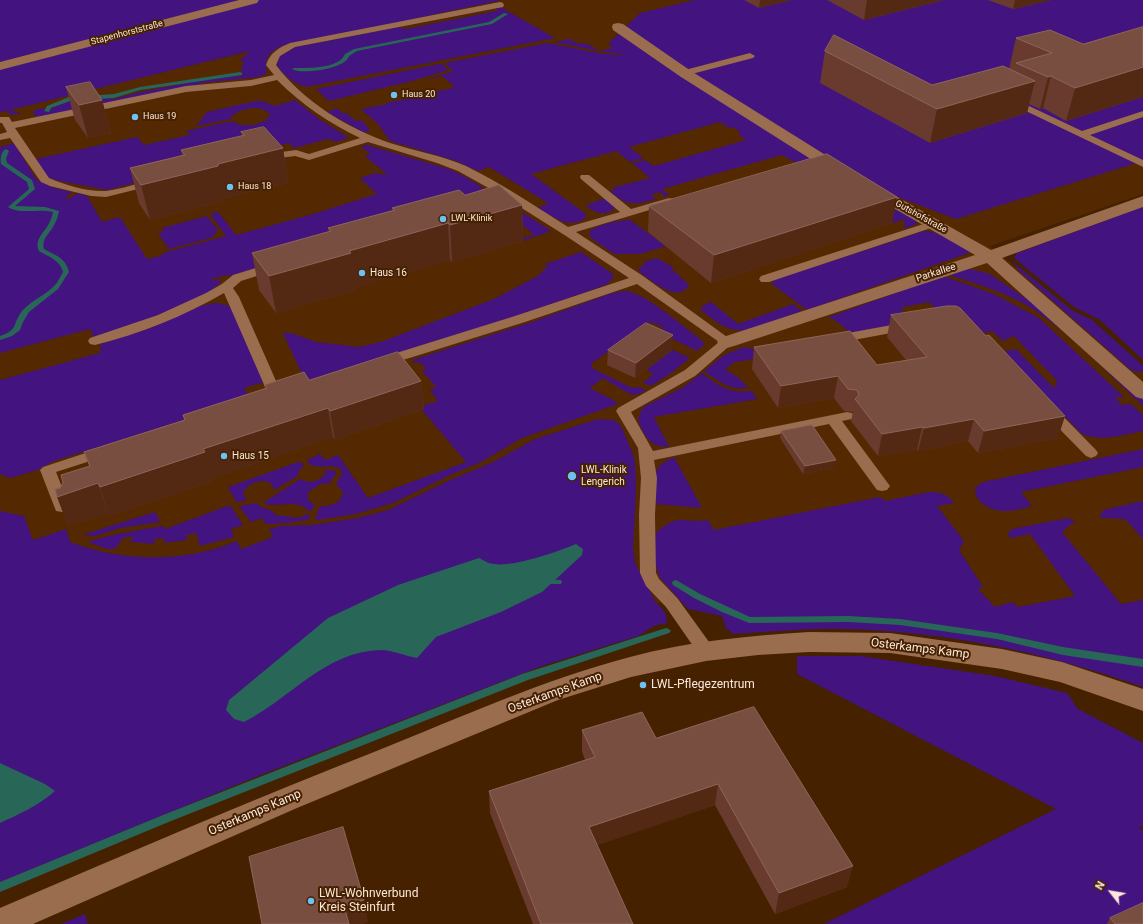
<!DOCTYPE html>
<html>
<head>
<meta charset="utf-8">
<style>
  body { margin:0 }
  #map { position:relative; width:1143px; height:924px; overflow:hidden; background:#462100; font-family:Roboto,sans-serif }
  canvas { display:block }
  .north { position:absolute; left:1091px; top:872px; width:40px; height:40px; -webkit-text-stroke:3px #462100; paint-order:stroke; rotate:301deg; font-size:11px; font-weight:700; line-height:16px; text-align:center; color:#fce8db }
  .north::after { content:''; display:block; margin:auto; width:14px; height:18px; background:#fce8db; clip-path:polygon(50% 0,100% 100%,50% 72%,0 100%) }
</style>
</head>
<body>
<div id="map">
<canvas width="1143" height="924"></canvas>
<div class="north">N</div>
</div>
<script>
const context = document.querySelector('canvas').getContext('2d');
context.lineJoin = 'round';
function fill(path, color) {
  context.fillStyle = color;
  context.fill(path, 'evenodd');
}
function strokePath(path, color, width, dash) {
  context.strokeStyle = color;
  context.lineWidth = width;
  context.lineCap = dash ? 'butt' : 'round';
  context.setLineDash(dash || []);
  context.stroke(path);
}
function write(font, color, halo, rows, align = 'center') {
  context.font = font + ' Roboto,sans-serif';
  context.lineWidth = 4;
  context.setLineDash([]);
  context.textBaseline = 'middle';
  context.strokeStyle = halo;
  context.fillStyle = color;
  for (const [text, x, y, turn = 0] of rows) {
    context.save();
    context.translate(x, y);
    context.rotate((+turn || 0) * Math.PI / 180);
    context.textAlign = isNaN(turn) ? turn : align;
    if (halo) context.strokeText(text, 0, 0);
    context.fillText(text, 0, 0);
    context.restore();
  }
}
const built = new Path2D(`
  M502,0H1143V194L990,246L1143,372V662L731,589L532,628L0,825V111L284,43Z`);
const green = new Path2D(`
  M0,0H502L412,19L414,20L288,44C279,47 267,52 266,63C266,67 267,70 266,74L259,77L202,83L194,86L36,117L33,112L36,109L51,108L70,100L98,97L114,99L140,92L203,80L243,75L241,69L244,62L240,60L250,51L10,110L21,113L10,115L8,111L0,112Z
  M695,0H1143V161L956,219L842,176L799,162H795L782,155L662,189L669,195L665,197L660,192L651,195L656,199C636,205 628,207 611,192L615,187L650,178L632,163L645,160L654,166L746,140L739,135L740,132L733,127L729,128L720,122L629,147L644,158L630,162L616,151L531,174L586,214L585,219C567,229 553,217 538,208L548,203L489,167L478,171L456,161L390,141L378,124L361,109L387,104L386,103L437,93L436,92L455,87L442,76L425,80L453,71L445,64L449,62L548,43L603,54L623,55L621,54L603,52L554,42L570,39L576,43L588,44L599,51L613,48L608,44L640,13Z
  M496,8H502L555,38L306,87C295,84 284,76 277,66L279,57L295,47L399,27L406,29L497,11Z
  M439,64H442L448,70L412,81L329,101L316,89Z
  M295,100L319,119L346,136L348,138L336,142L328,139L294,148L289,143L107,190L55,180L47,177L36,159L137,137L144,145L190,135L186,131L232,121L240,125H254L265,121L270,115C263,103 239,108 231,117V119L196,126L207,112L256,101H262L275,106Z
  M337,108L342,113H346L356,121L361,120L370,129L365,133L327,112Z
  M14,143L36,179L51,187L72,192L65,198L68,199L78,193L87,196L102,222L120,217L147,259L160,256L166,252L226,236L210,214L218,212L236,235L310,215L377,194L360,178L375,173L387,175C380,167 372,163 365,156L370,154L361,146L367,145L449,169L466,177L494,195L366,238L229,276L226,275L212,279L213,281L219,279L221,282C202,301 177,308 153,318C133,325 114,333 93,336L90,329L0,353V147Z
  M606,198L614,207L613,210C602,217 594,212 586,205Z
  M1143,207V360L1100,320L1074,307L1014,258L1017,253Z
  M504,209L522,212L551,231L523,241L521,239L534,235Z
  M900,209L917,219L916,224L905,229L904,219L894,223L882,215Z
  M207,216L217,229V232L211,238L169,249L158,233L164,231L162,228Z
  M630,220L666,246L640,254H614L591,238L589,232C595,225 620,220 630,220Z
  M924,231C942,232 956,242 971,251L969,253L807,310L772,284L774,280Z
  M581,252L613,274V278L606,285L514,317L300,385L308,380L300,370L283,333H291L316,342L359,347L381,342L494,299L538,276L547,267L545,264Z
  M657,258L673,267L671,268L689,285C677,305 650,279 638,271L646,261Z
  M1013,262L1073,311L1091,319L1143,366V371L1138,372L1131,370L1019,271Z
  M966,269L975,270L990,274L1054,318L1143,399V406C1107,372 1070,332 1028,306C1004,292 975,283 949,275Z
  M943,276L994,294L1039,318L1124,397L1115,398L1122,405L1131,404L1143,415V431C1123,435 1102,442 1082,434L1001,352L1016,349L1054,388L1057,381L1014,336L1003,341L992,331L983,333L978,329L940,314L929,302L903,307L902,311L913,322L850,333L839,323L829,317Z
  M625,291C645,292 682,326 699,338L705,344L697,351L660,333L663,327L650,322L592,363V368L632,388L639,387L646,390C643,392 638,395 634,395C628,394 610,382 603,378L590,388L615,401L618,404L522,438L481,462L450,475L393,503L356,514L317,520L315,519L320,506C330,507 342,503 343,492L336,484L342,473L340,468L331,466L322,467L310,465L307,460L320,454L325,460L338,455L368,498L466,462L422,410L424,409L421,406L438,401L430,390L436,387L422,371L426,369L420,362L415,363L412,360L532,322L612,293Z
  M711,302L738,324L793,304L802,311L748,330C728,333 715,321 700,309L704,305Z
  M217,303L230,306L264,382L244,388L251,399L54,461L37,470L10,478L0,474V380L100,353L101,344L150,328L200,306Z
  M744,347L763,351L768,357L735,362L725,369L740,379L748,388C728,390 720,382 704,371L724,355Z
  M673,350L690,358L671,373L651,386L643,382L653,375L647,369Z
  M702,373C721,387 727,393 752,391L757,399L654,417L669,447C650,447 644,436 638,420L641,411L645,406L682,388Z
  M598,419L614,420L621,426L633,454L635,464L636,492L633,548L635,563L655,601L666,614L667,623L654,626L638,636L542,666L258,776L0,882V511L24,516L33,540L66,529L70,542C123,562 184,563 237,541L241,549L273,537L269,529L281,526L312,525L357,518L388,510L448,481L493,462L535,439Z
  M1143,449V467L1021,492L1032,506C1024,508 1015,511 1007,511C994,512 974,504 975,488L983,482Z
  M674,457L702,508L656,504L654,501C655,479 650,467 674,457Z
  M298,462L302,463L304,466L299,470L298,476L274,490C271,474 247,482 243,493L247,500L236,502L228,487Z
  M325,470H332L337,472L330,483L321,484L308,492V500L315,505L311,511C306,510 304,506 299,505C287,502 276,507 266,504L264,502L300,479C309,484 319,482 325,474Z
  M929,492C940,492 948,494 954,503L937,506L964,541L959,550L983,587L978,589L995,607L1012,602L1018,607L1075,596L1030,534L1011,538L1007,534L1012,529L1068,518L1075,521L1062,532L1121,604L1143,600V687C1048,653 945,631 844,629C807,628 770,632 733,634L726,628L722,616L688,609L660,578L652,555L656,533C679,512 683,524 708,520L714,530L880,497L885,501Z
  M1143,501V539L1125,519L1101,518L1100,516L1103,510Z
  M257,503L259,506L270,510L276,515L299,518L307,514L310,515L309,519C305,521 271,525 266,524L262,518L251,522L239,506Z
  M230,505L243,525L231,529L234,537L200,546L196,533L186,535L187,540L164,543L165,538L155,539L153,544L130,542L134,537H124L115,549H108L90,543V541C114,534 138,530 163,526L165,529Z
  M155,512L160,522L120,528L95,536L82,535Z
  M797,656H860L995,676L1067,693L1078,709L1143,743V826L1138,828L1143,830V924H824L1056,809L797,674Z
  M85,914L88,924H61Z`);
const water = new Path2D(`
  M576,544L583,549L582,555L542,592L501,612L436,637L417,658C405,656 392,650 381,650C325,651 290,699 244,722L234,719L226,710L229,700L328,618L398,585L479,558C483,560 489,564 494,564C514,567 557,552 576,544Z
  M0,763L45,784L55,791C39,805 20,814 0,823Z`);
const stream = new Path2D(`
  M504,13L508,14L492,24L357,51L349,56C346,69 301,75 292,69L294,68C308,68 339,69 345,54L354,49L489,22Z
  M240,72L242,73V75L140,90L114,98L70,101L51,108L49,112L44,111L47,106L69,97L114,94L140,87Z
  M6,149L9,151L6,159L7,163L32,180L35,189L15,206L45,207L59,211C58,215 57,220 55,223C51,233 41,238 44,249C55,255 66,258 69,272L58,289L29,312L23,322L20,330L12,336L0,340V336C19,330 12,323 23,310C32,300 46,295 55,285C58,282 60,277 63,272C60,260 49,257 39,251C34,240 43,234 48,225C51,221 52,216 53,212C39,208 20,215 8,207L29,189L27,182L1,164C0,159 1,151 6,149Z
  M544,579L561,580L562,582L561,584H541L540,582L541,580Z
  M676,580L700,594L750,617L848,616L900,619L997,633L1063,647L1143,659V667L1063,655L997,639L900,625L848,622L749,623L722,612L694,598L673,585L672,583L673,581Z
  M666,628L669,629L671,631L669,633L528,680L171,821L0,892V882L163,815L522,674Z`);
const lane = new Path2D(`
  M500,2L503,3L504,5L503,7L295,47L280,56L276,65C303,101 347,128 390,143C415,151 441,155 466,166C501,183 535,206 568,227L620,212L581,179L580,177L581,175H589L631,209L669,198L673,199L675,201L673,203L576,232L643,276L734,342L695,376L631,412L653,451L847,412L852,413L854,416L852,419L842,421L887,482L890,486L887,490L882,491L877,490L829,424L654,460L657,478L655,515L656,573L659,579L678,599L712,646L715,651L712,656L706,658L700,656L666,607L646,586L640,573L639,515L641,478L638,448L616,411L618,408L685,370L719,342L637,284L525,322L387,365H377L375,362L377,359L515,316L629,278L566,236L501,195L458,171L437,163L368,142L309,160L295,156L264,160L260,159L259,157L260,155L296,150L309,154L360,138C329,123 301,104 277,80L251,86L186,92L15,128L49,178C65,185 88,192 106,191C122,189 139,183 154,179L159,182L158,184L106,197L91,196L50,186L41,182L10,138L0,140V134L7,132L2,123H0V117H9L12,122L186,86L251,80L274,75L266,65C270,53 278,48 290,43Z
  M750,53L755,56L753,58L684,76L679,73L681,71Z
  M1010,97L1082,131L1143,111V117L1090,135L1143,160V167L1007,102L1005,100Z
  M933,221L937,222L939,224L937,226L769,282H761L759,279L761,276Z
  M275,262L279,263L281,266L279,269L241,281L233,288L239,297L280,390L286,391L288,394C284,400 277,401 271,399L269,396L224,293C184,316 140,334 95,345L90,344L88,341L90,338L158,315L206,293L222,284L233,275Z
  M908,322L913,323L915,326L913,329L848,341L843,340L841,337L843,334L848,333Z
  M1048,405L1053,406L1096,450L1098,453L1096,456L1091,458L1086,456L1043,412L1041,409L1043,406Z
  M104,447L109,449L111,452L109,455L56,472L70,507L68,511L62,512L56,511L40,470L43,467Z`);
const street = new Path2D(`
  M239,0H259L257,3L0,70V62Z
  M618,23L623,24L691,71L848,169L850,172L848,175L842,177L836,175L681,77L613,30L612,27L613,24Z
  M870,183L876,185L991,250L1143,196V207L1002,258L1143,382V399L1136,397L987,263L734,346L727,348L720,346L717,342L720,338L975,255L864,191L862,188L864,185Z
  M809,632L890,633L1002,649L1062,662L1143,689V711L1060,682L1002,669L890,653L809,652L758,655L706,661L631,677L558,700L297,808L33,924H0V908C126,854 251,800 379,750C461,717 543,680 630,657C688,641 749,636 809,632Z`);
const wall = new Path2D(`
  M744,0H792L759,8Z
  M827,0H944L864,20Z
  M988,0H1051L1013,9Z
  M1143,27V97L1066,121L1043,108L1040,109L1029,104L1027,113L930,143L820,83L825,51L932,85L1009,69L1016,38L1083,44Z
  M66,87L102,100L111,133L88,138L75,120Z
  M241,132L283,148L288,183L225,198V201L150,220L139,203L130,168L182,155L181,150L242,136Z
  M465,195L522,205L523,241L452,262L450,260L355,287L356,290L276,313L259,290L252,253L329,232L328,228L393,211L392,208Z
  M649,206L892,223L711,283L648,232Z
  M891,315L1058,438L978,453L968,441L918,451L917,449L878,456L851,421L853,412L844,411L834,398L778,408L752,369L754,347L877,365L906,360L887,337Z
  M608,350H672L635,378L607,365Z
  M309,380L421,381L424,409L335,440L333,437L212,478L213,481L109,516L108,513L68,526L60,488L63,483L89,466L84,452L184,420L183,415L265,389L264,385Z
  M781,431L834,468L803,474L780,438Z
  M754,707L847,887L775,914L715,805L597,845L633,924H533L490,813L489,791L585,760L582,752V730L656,738Z
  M1110,918L1143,924H1107Z`);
const shadedWall = new Path2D(`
  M760,0H792L759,8Z
  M867,0H944L864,20Z
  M1015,0H1051L1013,9Z
  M1143,67V97L1066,121L1075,88Z
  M1051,76L1043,108L1040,109L1048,77Z
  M1035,81L1027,113L930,143L937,109Z
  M102,100L111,133L88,138L79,105Z
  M283,148L288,183L225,198V201L150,220L141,185L218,164Z
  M897,197L892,223L711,283L714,255Z
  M522,205L523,241L452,262L450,225Z
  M448,223L450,260L355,287L356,290L276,313L269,276L349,251Z
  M673,335L672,350L635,378L636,363Z
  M838,376L834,398L778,408L781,386Z
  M421,381L424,409L335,440L330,411Z
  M328,408L333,437L212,478L213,481L109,516L100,487L203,449Z
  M1065,416L1058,438L978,453L984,431Z
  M974,419L968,441L918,451L924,428Z
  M922,427L917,449L878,456L882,434Z
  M836,460L834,468L803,474L805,466Z
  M98,483L108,513L68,526L57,497Z
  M718,784L715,805L589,848V827Z
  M853,866L847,887L775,914L779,893Z
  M364,900L368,922L363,924H348L344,906Z`);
const building = new Path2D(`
  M1143,27V67L1075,88L1051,76L1048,77L1016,63L1052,53L1016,38L1050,30L1083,44Z
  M834,35L932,85L1003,66L1035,81L937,109L825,51Z
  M90,82L102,100L79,105L66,87Z
  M264,127L283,148L218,164V166L141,185L130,168L185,155L181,150L245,135L241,132Z
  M827,154L897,197L714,255L649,206Z
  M499,185L522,205L450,225L448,223L349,251L351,253L269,276L252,253L331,231L328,228L395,210L392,208L459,190L465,195Z
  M947,306H956L960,308L986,336L989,335L1065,416L984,431L974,419L924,428L922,427L882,434L855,399L859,395L857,390L848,389L838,376L781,386L754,347L850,331L877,365L927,357L891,315Z
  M646,323L673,335L636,363L608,350Z
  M398,352L421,381L330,411L328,408L203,449L205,452L100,487L98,483L57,497L55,489L60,488L63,483L61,475L90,466L84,452L185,420L183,415L267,388L264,385L304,372L309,380Z
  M812,425L836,460L805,466L781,431Z
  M754,707L853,866L779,893L718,784L589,827L633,924H541L489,791L595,757L582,730L642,712L656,738Z
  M343,827L364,900L344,906L349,924H262L249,857Z
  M1143,903V924H1115L1110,918Z`);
const markers = [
  [394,95,4,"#6ec2f3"],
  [135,117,4,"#6ec2f3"],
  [230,187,4,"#6ec2f3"],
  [443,219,4,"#6ec2f3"],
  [362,273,4,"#6ec2f3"],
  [224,456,4,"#6ec2f3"],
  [572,476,5,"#6ec2f3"],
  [643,685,4,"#6ec2f3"],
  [311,901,4,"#6ec2f3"]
];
const farStreetnames = [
  ["Stapenhorststraße",127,33,-15],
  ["Gutshofstraße",921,217,29]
];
const farPoinames = [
  ["Haus 20",402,95],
  ["Haus 19",143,117],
  ["Haus 18",238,187],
  ["LWL-Klinik",451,219]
];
const poiNames = [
  ["Haus 16",370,273],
  ["Haus 15",232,456],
  ["LWL-Klinik",581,470],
  ["Lengerich",581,482]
];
const streetNames = [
  ["Parkallee",936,273,-18]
];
const nearStreetnames = [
  ["Osterkamps Kamp",920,649,7],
  ["Osterkamps Kamp",555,693,-20],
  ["Osterkamps Kamp",255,813,-23]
];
const nearPoinames = [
  ["LWL-Pflegezentrum",651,685],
  ["LWL-Wohnverbund",319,894],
  ["Kreis Steinfurt",319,908]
];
fill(built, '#542800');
fill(green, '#43137f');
fill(water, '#286658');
fill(stream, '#286658');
fill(lane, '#996d4e');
fill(street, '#996d4e');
fill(wall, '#683b2e');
fill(shadedWall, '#542914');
fill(building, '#784e41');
strokePath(building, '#8d6659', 1);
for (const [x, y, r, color] of markers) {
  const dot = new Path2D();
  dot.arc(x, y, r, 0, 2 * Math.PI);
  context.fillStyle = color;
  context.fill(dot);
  strokePath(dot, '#462100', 1.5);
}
write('9px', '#fce8db', '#462100', farStreetnames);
write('9px', '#fce8db', '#462100', farPoinames, 'left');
write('10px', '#fce8db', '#462100', poiNames, 'left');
write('10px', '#fce8db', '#462100', streetNames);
write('12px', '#fce8db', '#462100', nearStreetnames);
write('12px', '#fce8db', '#462100', nearPoinames, 'left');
</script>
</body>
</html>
